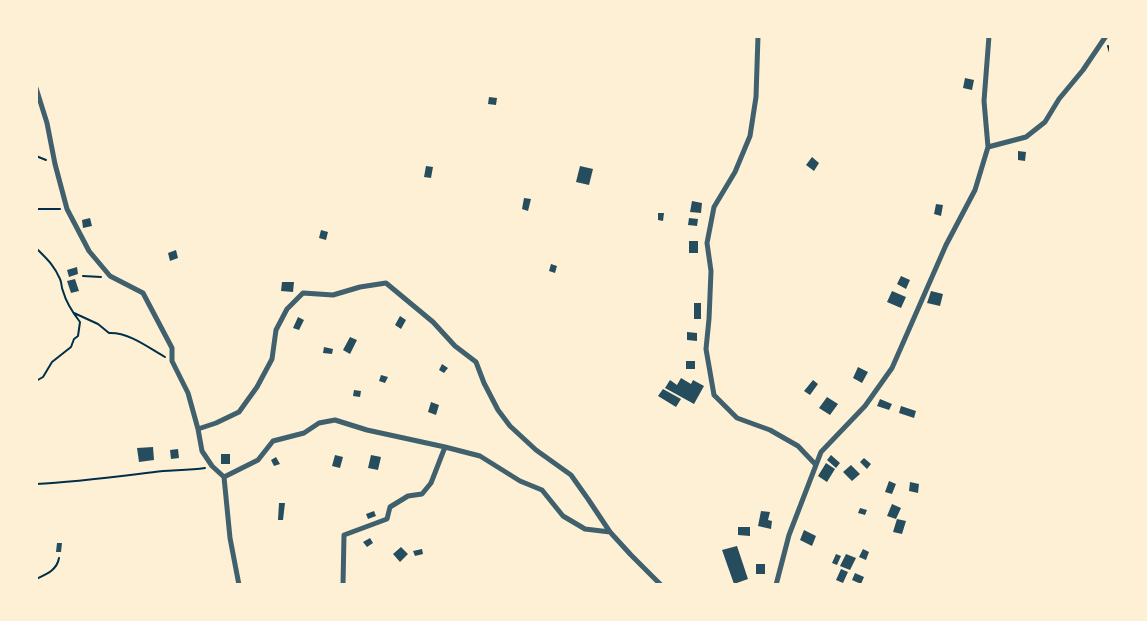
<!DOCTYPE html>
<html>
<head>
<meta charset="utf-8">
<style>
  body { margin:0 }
  #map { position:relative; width:1147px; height:621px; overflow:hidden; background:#fdf0d5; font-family:"Noto Serif",serif }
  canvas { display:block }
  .frame { position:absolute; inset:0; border:38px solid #fdf0d5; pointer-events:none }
</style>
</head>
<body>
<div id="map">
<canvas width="1147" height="621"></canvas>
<div class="frame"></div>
</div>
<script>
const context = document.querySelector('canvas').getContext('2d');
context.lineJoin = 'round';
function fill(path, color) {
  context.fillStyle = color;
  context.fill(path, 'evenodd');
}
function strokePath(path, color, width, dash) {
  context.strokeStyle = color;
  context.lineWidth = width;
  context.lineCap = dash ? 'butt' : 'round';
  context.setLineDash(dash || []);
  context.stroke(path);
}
const building = new Path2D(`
  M965,78L974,80L972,90L963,88Z
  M489,97L497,98L496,105L488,104Z
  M1018,151L1026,152L1025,161L1018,160Z
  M812,157L819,163L814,171L806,165Z
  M426,166L433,167L431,178L424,177Z
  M580,166L593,169L589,185L576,182Z
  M524,198L531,199L528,211L522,209Z
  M692,201L702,203L701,213L690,212Z
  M936,204L943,205L941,216L934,214Z
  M658,213H664L663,221L658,220Z
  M90,218L92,226L83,228L82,220Z
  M689,218L698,219L697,226L688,225Z
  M321,230L328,232L326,240L319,238Z
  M689,241H698V253H689Z
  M176,250L178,258L170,261L168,253Z
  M551,264L557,266L555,273L549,271Z
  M77,267L78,274L69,277L67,270Z
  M901,276L910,280L906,289L897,284Z
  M75,279L79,291L71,293L67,281Z
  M282,282H294L293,292L281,291Z
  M892,291L906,297L901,308L887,302Z
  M931,291L943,294L940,306L927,303Z
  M694,303H701V319H694Z
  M400,316L406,320L401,329L395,325Z
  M298,317L304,320L299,330L293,328Z
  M687,332L697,333V341L687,340Z
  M350,337L357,340L350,354L343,350Z
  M324,347L333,349L332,354L323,353Z
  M686,361H695V369H686Z
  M442,364L448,368L444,373L439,370Z
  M858,367L868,372L862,383L853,378Z
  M381,375L388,377L385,383L379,381Z
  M681,378L691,384L693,380L704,386L694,404L665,388L670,380L677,385Z
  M813,380L818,384L810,395L804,391Z
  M663,389L681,399L676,407L658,396Z
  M354,390L361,391L360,397L353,396Z
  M827,397L838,404L830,415L819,408Z
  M880,399L892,404L889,410L877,406Z
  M431,402L439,405L436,415L428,412Z
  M901,406L916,411L914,418L899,413Z
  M153,447L154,460L139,462L137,448Z
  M178,449L179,458L171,459L170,450Z
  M221,454H230V464H221Z
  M335,455L343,457L340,468L332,466Z
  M371,455L381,457L378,470L368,468Z
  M831,455L840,463L836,468L827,460Z
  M276,457L280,464L274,466L271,460Z
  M864,458L871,464L867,469L860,462Z
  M826,463L835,469L827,482L818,476Z
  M851,465L860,474L852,481L843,472Z
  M889,481L896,484L892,494L885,492Z
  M910,482L919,484L918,493L909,491Z
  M279,503H285L283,520H278Z
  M892,504L901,508L896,519L887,516Z
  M860,508L867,510L865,515L858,513Z
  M374,511L376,516L368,519L366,514Z
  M761,511L770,512L768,520L772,521L771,529L758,526Z
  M897,519L906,521L902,534L893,532Z
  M738,527H750V536L738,535Z
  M804,530L816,536L812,546L800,540Z
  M370,538L373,543L367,547L363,542Z
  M57,543H62L61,552H56Z
  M737,546L748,579L734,584L722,550Z
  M401,547L408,554L400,562L393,554Z
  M422,549L423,554L415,556L413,551Z
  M863,549L869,552L866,560L859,557Z
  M836,554L841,556L837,565L832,563Z
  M846,554L856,558L850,570L840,566Z
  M756,564H765V574H756Z
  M841,569L848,572L843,583L836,580Z
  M855,573L864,577L861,584L852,580Z`);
const path = new Path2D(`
  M1108,46L1111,56
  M36,156L46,160
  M36,209H60
  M36,248C47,259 54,265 60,279C62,283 61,287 63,291C66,302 73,313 80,322L78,336L74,339L71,347L52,362L43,377L36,381
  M83,276L101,277
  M74,313L98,324L109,333C129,332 149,348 165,357
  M36,484C79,482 121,476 163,471C177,470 191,470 205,468
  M36,579C47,574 57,570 59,558`);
const minor = new Path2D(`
  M758,36L756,97L750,136L735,172L714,207L707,243L711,271L709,319L706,349L714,395L737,418L770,430L798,446L816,465
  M36,88L47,123L55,164L67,209L89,251L110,276L143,293L172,348V361L188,393L198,429L202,451L212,466L224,477L230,538L239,585
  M988,147L1026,137L1045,122L1059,99L1083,70L1106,36
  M198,429L216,423L239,412L257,387L272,359L276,330L287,309L303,293L333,295L360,287L386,283L433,322L455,346L476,362L484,383L498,410L510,426L536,450L571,475L588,499L610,532
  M224,477L258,460L273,441L304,433L319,423L335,420L367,430L445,447L480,456L520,481L542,490L563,516L585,529L610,532L631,555L661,585
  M343,585L344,535L387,519L390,507L408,496L422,494L431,483L445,447
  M776,585L789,535L821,452L865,406L892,368L946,245L975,190L988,147L984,101L989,36`);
fill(building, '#264d5e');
strokePath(path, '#003049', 2);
strokePath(minor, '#3f606c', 5);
</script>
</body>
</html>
